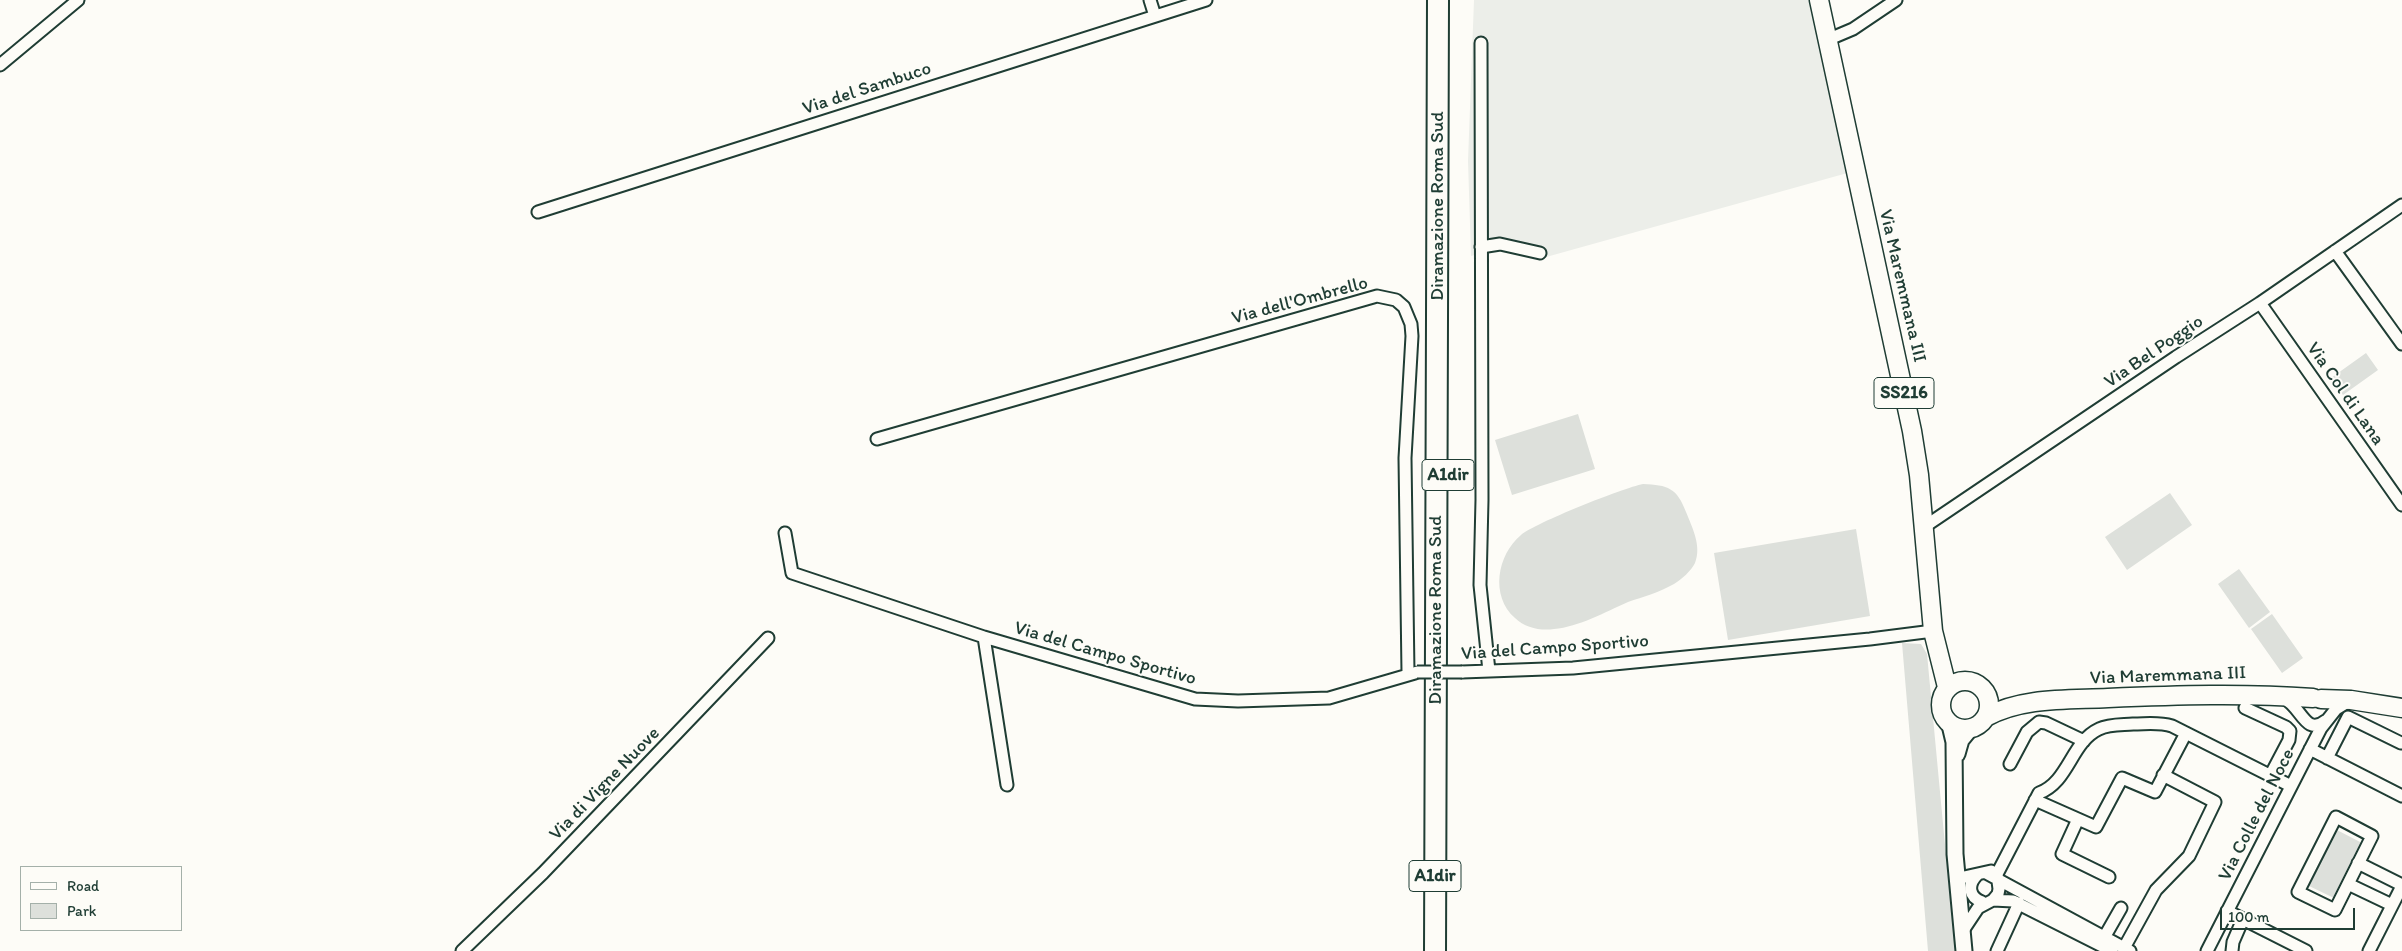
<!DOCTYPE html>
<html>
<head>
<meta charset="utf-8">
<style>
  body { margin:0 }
  #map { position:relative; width:2402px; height:951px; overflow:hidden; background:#fdfcf7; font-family:Itim,sans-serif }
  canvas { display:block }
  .legend { position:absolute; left:20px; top:866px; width:162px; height:65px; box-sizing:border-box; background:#fdfcf7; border:1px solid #a4b0a9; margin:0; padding:6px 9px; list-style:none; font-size:15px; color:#1f3d34 }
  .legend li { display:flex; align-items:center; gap:10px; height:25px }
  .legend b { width:25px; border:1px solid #a4b0a9 }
  .scale { position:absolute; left:2220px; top:908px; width:135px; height:22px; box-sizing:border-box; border:2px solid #1f3d34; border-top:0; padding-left:6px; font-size:15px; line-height:18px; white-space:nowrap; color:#1f3d34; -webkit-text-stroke:4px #fdfcf7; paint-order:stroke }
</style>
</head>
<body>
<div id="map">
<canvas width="2402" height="951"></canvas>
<ul class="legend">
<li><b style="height:6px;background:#fdfcf7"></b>Road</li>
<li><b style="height:14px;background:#dde0db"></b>Park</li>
</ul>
<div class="scale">100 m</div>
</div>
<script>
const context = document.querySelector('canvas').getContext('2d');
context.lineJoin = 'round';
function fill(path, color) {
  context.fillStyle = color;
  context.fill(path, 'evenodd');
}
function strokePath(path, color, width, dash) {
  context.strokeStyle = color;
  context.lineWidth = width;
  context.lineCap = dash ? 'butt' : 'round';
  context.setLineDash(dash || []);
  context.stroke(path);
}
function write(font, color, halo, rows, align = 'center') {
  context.font = font + ' Itim,sans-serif';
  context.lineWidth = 4;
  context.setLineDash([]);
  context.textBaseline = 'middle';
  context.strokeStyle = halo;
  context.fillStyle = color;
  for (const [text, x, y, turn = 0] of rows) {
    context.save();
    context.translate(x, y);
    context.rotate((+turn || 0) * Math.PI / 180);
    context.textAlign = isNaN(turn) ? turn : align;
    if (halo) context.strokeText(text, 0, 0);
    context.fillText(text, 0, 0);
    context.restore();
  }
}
const built = new Path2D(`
  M1474,0H1812L1851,172L1539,259L1509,250H1493L1471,256L1468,161Z`);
const green = new Path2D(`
  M2366,353L2378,370L2343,395L2331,378Z
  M1578,414L1595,469L1512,495L1495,440Z
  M1643,484C1668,485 1677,488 1686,512C1692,527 1702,546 1695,563C1691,571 1682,579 1674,584C1660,592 1643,597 1628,602C1605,612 1579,627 1554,629C1541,631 1525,628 1515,618C1490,596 1497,555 1521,535C1535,523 1623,488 1643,484Z
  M2170,493L2192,525L2127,570L2105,537Z
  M1856,529L1870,616L1728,640L1714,553Z
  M2239,569L2270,612L2249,628L2218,584Z
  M2272,614L2303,658L2282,673L2251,629Z
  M1902,643L1921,644L1927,654L1955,951H1928Z
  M2335,829L2364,844L2336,899L2307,885Z`);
const street = new Path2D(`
  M1150,0L1155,16
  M1827,40L1853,29L1896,0
  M1481,43L1482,500L1480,585L1489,671
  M0,65L78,0
  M538,212L1206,0
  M1481,247L1500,244L1540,253
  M2335,251L2402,344
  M2260,303L2402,505
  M877,439L1377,296L1396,300L1404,307L1411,324L1412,336L1405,458L1408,673
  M1924,527L2176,357L2260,303L2402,205
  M785,533L792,573L984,637L1195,699L1238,701L1329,698L1415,673
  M984,637L1007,785
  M1462,672L1573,668L1870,639L1933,631
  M2283,698C2301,705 2305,737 2325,721
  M2245,708L2286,727L2290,731L2289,740L2270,776
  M2310,749L2402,796
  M2327,758L2348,717L2401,743
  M2010,764L2027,732L2039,722L2046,723L2084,741
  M2035,800L2096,827L2122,778L2155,792L2186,733
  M2336,817L2372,836L2335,910L2298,892Z
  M2078,819L2062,854L2109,877
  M2358,863L2402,885
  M1986,873L2130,951
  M1977,875C1967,885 1969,897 1982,902
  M1958,881L1964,877L1991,871
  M2348,884L2392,905
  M1993,900L2013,901L2112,951
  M2227,911L2306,951
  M1962,932L1978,908L1993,900L1998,894L1999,889L1997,874L2039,793C2069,782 2071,742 2099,729C2109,724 2122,725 2133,724C2147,724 2159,722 2172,726L2291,786
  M2101,943L2121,908
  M2124,948L2156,890L2189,856L2215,802L2163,775
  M462,951L543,873L768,638
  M1997,951L2019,903
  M2207,951L2321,728L2336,709L2349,701
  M2232,951L2233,942L2243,919
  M2369,951L2402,886`);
const secondary = new Path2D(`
  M1950,725L1954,742L1955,854L1964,951
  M1957,754L1961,740L1970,729`);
const primary = new Path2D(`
  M1819,0L1912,431L1919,475L1933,631L1947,687
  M1941 705a24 24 0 1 1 48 0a24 24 0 1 1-48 0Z
  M2321,699L2351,700L2402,708
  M1986,717C2022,697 2068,700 2108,698C2177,695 2245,693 2313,698`);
const highway = new Path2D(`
  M1435,951L1438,0`);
const streetBridge = new Path2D(`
  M1417,672H1462`);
const shields = [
  [1904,393,60],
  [1448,475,52],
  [1435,876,52]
];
const shieldNames = [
  ["SS216",1904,393],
  ["A1dir",1448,475],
  ["A1dir",1435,876]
];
const streetNames = [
  ["Via del Sambuco",867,89,-18],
  ["Diramazione Roma Sud",1438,206,-90],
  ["Via Maremmana III",1902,286,77],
  ["Via dell'Ombrello",1300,301,-15],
  ["Via Bel Poggio",2154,352,-34],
  ["Via Col di Lana",2345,394,55],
  ["Diramazione Roma Sud",1436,610,-90],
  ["Via del Campo Sportivo",1555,648,-4],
  ["Via del Campo Sportivo",1105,654,16],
  ["Via Maremmana III",2168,676,-2],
  ["Via di Vigne Nuove",605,784,-46],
  ["Via Colle del Noce",2257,815,-63]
];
fill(built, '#eceee9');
fill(green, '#dde0db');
strokePath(street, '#1f3d34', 15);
strokePath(secondary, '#1f3d34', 19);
strokePath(primary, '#1f3d34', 21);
strokePath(highway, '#1f3d34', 24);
strokePath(street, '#fdfcf7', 11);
strokePath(secondary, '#fdfcf7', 15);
strokePath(primary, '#fdfcf7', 18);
strokePath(highway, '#fdfcf7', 20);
strokePath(streetBridge, '#1f3d34', 15, []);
strokePath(streetBridge, '#fdfcf7', 11);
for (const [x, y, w] of shields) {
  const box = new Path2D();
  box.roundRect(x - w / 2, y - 15.5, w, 31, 4);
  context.fillStyle = '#fdfcf7';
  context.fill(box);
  strokePath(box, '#1f3d34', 1);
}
write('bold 18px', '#1f3d34', null, shieldNames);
write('19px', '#1f3d34', '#fdfcf7', streetNames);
</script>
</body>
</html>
